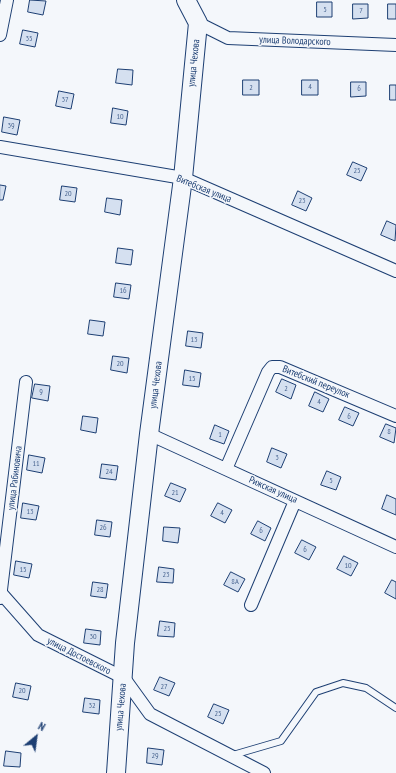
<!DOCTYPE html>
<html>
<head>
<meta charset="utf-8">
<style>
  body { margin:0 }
  #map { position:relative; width:396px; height:773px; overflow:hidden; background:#f4f7fb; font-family:"PT Sans Narrow",sans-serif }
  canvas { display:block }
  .north { position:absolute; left:16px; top:717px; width:40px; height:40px; -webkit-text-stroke:3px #f4f7fb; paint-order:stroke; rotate:29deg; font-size:11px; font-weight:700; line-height:16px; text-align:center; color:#1d3f73 }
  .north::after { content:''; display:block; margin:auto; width:14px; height:18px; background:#1d3f73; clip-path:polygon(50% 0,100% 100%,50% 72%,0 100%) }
</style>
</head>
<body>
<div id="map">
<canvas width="396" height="773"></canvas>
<div class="north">N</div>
</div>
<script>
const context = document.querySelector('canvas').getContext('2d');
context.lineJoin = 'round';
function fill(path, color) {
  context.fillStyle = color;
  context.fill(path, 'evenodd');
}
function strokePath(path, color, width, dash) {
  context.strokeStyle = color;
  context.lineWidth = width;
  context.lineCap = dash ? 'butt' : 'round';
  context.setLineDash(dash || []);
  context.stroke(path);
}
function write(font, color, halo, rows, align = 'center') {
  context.font = font + ' "PT Sans Narrow",sans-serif';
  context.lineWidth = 3;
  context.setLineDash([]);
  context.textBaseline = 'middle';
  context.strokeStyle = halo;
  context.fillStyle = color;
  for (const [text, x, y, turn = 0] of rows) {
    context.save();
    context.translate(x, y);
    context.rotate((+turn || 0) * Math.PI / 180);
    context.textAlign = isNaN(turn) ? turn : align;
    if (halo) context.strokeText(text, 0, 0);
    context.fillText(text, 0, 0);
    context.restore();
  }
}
const building = new Path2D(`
  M30,0L46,1L43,15L28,12Z
  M317,2H332V17H317Z
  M353,4H368V18L353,19Z
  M388,4H396V19H388Z
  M23,30L38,33L35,47L20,44Z
  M118,69L133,70L132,85L116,83Z
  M243,80H259V95H243Z
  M302,80H318V95H302Z
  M351,82H366V96L351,97Z
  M390,85H396V100H390Z
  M59,91L74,94L71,109L56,106Z
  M113,108L128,111L126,125L111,123Z
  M4,117L20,120L17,135L2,132Z
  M353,162L367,168L361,181L347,175Z
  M0,185L6,186L3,200H0Z
  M62,186L77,188L75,202L60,200Z
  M298,191L312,198L306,211L292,205Z
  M107,198L122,200L120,215L105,212Z
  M387,221L396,225L395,241L381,235Z
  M118,248L133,250L131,265L116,263Z
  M116,283L131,285L129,299L114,297Z
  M90,320L105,322L103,336L88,334Z
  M188,331L203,333L201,348L186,346Z
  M113,356L129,358L127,373L111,370Z
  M185,370L201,373L199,387L183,385Z
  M282,379L296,385L291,399L276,392Z
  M35,384L50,386L48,401L32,398Z
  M315,392L329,399L323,412L309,406Z
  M345,407L359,413L353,426L339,420Z
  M83,416L98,418L96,433L81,430Z
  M386,424L396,428L394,443L380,437Z
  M215,425L229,431L224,444L210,439Z
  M272,448L287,454L281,468L267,462Z
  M29,455L45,458L42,473L27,470Z
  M102,464L118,466L116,480L100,478Z
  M327,471L341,477L336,490L321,485Z
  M171,483L186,489L180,502L165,496Z
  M387,495L396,499V515L382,509Z
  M23,503L39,506L36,520L21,518Z
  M218,503L232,510L225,523L211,516Z
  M97,520L112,522L110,537L95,535Z
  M258,521L271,528L265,541L251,534Z
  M164,527L180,528L178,543L163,541Z
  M302,540L316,547L309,560L295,553Z
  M344,556L358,563L351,576L337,569Z
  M16,561L32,564L29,578L14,575Z
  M159,567L174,569L173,583L157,582Z
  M231,572L245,579L238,592L224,585Z
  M392,580L396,582V599L385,593Z
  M93,582L108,584L106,598L91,596Z
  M160,621L175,623L174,637L158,636Z
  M86,629L101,631L100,645L84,643Z
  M160,677L175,683L169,696L154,690Z
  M16,683L31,686L28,700L13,697Z
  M85,698L100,700L99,714L83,712Z
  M214,704L229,710L223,724L208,717Z
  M148,748L164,750L162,765L147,763Z
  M6,751L21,753L20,767L4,766Z`);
const lane = new Path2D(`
  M233,755L281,741L316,692L343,683L366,688L396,708`);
const street = new Path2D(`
  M198,23L228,38L396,45
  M0,35L7,0
  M0,147L183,178L396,271
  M149,434L396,547
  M226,469L268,372L272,367H280L396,416
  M0,592L38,635L124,678L150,714L264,773
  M0,598L26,382
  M251,605L295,501`);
const secondary = new Path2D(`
  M116,773L125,643L149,434L183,178L198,23L186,0`);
const numberNames = [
  ["5",325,10],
  ["7",361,11],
  ["35",29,39],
  ["4",310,87],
  ["2",251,88],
  ["6",359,89],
  ["37",65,100],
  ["10",120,117],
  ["39",11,126],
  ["25",357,171],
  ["20",68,194],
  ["23",302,201],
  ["16",123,291],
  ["13",194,340],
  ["20",120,364],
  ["15",192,379],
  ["2",286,389],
  ["9",41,392],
  ["4",319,402],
  ["6",349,417],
  ["8",389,432],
  ["1",220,435],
  ["3",277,458],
  ["11",36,464],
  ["24",109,472],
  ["5",331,481],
  ["21",175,493],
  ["13",30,512],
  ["4",222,513],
  ["26",103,528],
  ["6",261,531],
  ["6",305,550],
  ["10",348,566],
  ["15",23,570],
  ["23",166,575],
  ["8А",235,582],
  ["28",100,590],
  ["25",167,629],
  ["30",93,637],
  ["27",164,687],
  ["20",22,691],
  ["32",92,706],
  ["25",218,714],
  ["29",155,756]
];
const streetNames = [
  ["улица Володарского",295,41,2],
  ["улица Чехова",194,63,-84],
  ["Витебская улица",204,189,22],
  ["Витебский переулок",316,382,22],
  ["улица Чехова",156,385,-83],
  ["улица Рабиновича",15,478,-83],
  ["Рижская улица",273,490,24],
  ["улица Достоевского",79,656,27],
  ["улица Чехова",121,707,-85]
];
fill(building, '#d5e0f0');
strokePath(building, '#1d3f73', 1);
strokePath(lane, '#1d3f73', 8);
strokePath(street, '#1d3f73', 14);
strokePath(secondary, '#1d3f73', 20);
strokePath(lane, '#f4f7fb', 6);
strokePath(street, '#f4f7fb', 12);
strokePath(secondary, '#f4f7fb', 18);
write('8px', '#4b6792', null, numberNames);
write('10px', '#1d3f73', '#f4f7fb', streetNames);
</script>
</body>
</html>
